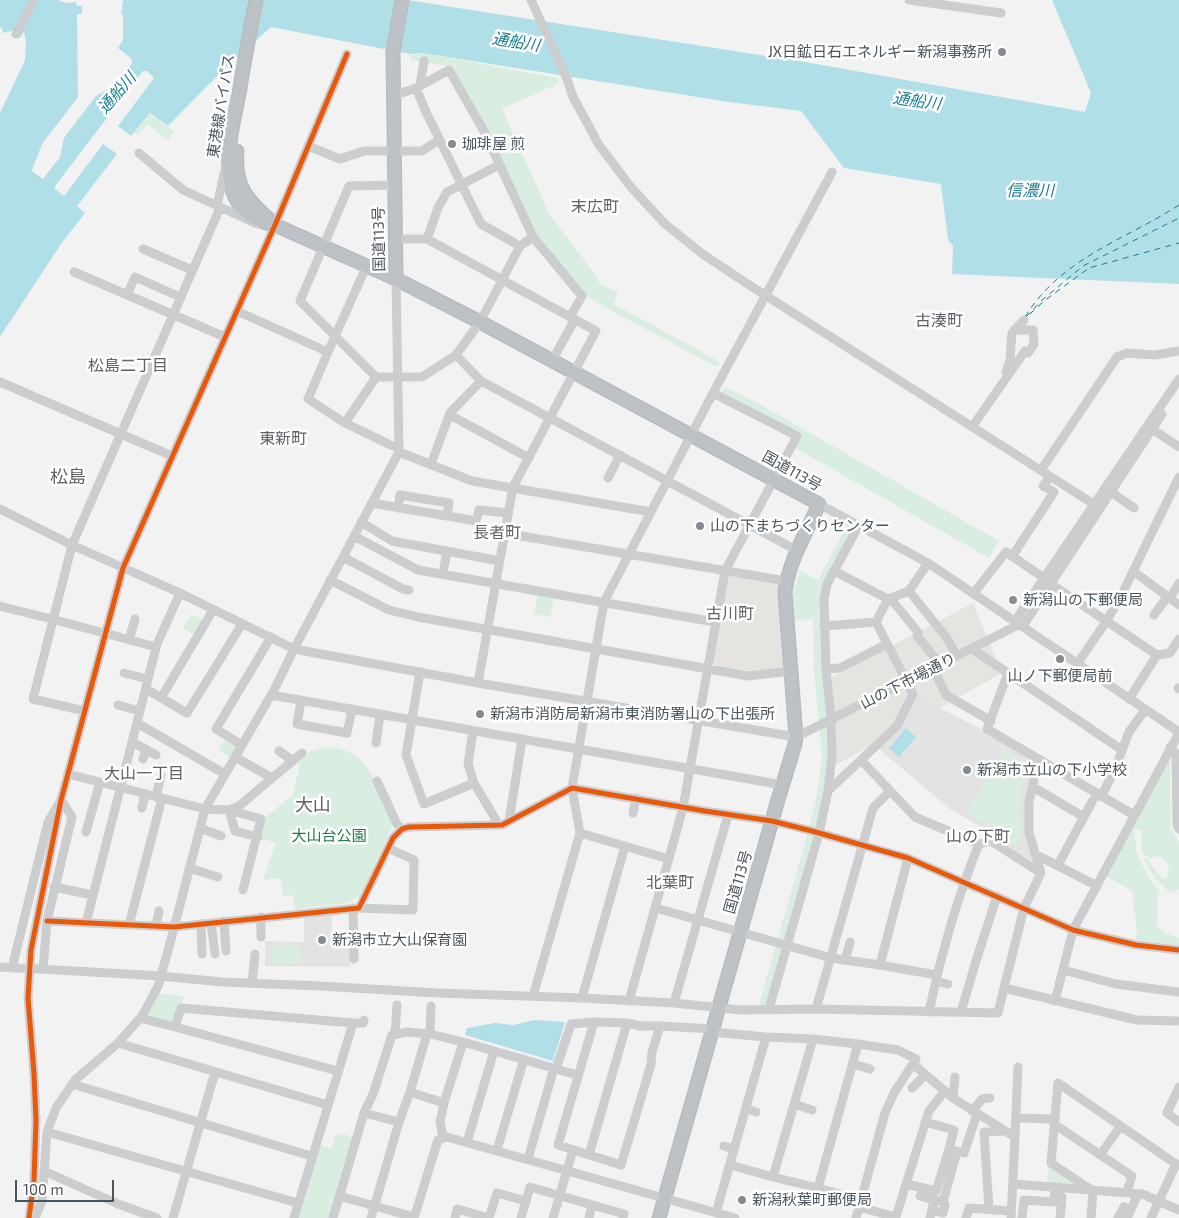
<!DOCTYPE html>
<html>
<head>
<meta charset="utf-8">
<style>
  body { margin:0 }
  #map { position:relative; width:1179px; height:1218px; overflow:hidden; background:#f2f2f2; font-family:"Exo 2",sans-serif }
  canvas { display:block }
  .scale { position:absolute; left:15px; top:1180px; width:99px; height:22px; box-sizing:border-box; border:2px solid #4a545c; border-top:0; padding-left:6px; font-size:15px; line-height:18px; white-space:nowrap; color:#4a545c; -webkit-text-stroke:4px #fff; paint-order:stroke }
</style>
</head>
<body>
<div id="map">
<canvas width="1179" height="1218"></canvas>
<div class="scale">100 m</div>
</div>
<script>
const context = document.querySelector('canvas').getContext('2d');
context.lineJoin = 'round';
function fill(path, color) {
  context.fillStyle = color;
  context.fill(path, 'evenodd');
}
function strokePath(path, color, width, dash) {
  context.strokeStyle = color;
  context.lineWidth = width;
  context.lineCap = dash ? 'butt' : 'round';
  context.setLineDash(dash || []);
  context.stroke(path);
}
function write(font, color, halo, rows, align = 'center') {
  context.font = font + ' "Exo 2","Noto Sans JP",sans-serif';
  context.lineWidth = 5;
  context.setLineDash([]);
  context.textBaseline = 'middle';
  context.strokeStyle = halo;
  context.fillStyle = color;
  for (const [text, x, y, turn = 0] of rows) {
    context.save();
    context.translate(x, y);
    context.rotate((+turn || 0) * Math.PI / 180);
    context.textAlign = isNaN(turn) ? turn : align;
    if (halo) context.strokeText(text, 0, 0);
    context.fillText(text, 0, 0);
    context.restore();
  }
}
const commercial = new Path2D(`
  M728,576L780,584L786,669L750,671L712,665Z
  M973,603L1002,673L834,766L830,678Z`);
const education = new Path2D(`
  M916,695L984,731L1031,759L1030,782L1035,863L997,840L992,833L950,809L878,748Z
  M332,915L331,939L350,941V967L265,966V941L304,942V918Z`);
const green = new Path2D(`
  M424,53L557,78L559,83L502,109L550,215L595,274L600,284L618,292L614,304L720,362L717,367L610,310L582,293L533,234L448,66L410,60V55Z
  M150,114L174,131L168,140L147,124L138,135L134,133Z
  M725,387L763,406L999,541L989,558L795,448L801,438L720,395Z
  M850,520L859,525L827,584L831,719L828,791L769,1009L758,1008L809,829L818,789L822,756L814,671L813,619L794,620L792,596L800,571L818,580Z
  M538,594L554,597L550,617L534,614Z
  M191,614L204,620L195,636L183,628Z
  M225,739L235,745L236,748L230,757L219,750Z
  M324,747C357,747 369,766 381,793C386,803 391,812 394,823L364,887L358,897L348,903L295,909L293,895L283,896L281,878L263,880L276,843L259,838L264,818L293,795L301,757L312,751Z
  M1002,749L1025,761L1019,804L1022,842L1016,846L1000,837L994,828L967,813Z
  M1168,761L1170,762L1171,828L1179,843V889L1170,893L1155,878L1144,860L1146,858C1153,865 1157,875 1165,879L1167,877L1169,865L1160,856L1150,858L1142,853L1141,829L1134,830L1137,854L1149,878L1160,892C1155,903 1159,913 1157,926L1168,934L1179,938V945L1135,940L1137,932L1132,891L1106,876Z
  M272,945L300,946V964L272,963Z
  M154,993L184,996L175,1027L142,1016Z
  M336,1134L343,1136L344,1134L354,1138L330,1218H299L320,1145L332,1148Z
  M1049,1162L1089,1189L1046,1186Z`);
const water = new Path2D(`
  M0,0H58L66,3L76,2L77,6H82V14H77L78,97L42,144L32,170L33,172L43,179L60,157L64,138L96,96L114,86L132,63V59L118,48L123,40V15L121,14L123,0H407L805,62L1085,112L1091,93L1052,0H1179V284L952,274L953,246L948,240L941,184L844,168L801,111L729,102L422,53L410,54L271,27L221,72L168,126L150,113L131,136L118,126L154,78L147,71H143L55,186V189L64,196L103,144L117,154L77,206L85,213L61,244L0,337V113L25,60L26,42L24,32L19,39L14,35L15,30L4,33L0,26Z
  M906,728L916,737L899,757L889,748Z
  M534,1020L565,1022L553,1061L465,1035L467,1028L495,1023L513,1025Z`);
const ferry = new Path2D(`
  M1030,314L1044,301L1089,268L1179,243
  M1025,317C1061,258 1125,240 1179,205
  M1026,317L1041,301L1083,266L1179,218`);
const minor = new Path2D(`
  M531,0L567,79L573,97L599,145L630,186L665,224L704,255L746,283L1100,508
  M909,0L1001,13
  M16,34L34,0
  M420,86L424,61
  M416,88L426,112L481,224L520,246
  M393,96L416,88L449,70L485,133L533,237L582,296L570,317
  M308,146L340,159L364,151H422L439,140
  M139,153L183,190L257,224
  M395,185L349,186L300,301L376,377H422L456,355L480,322L520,246L533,237
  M217,206L226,165
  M396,239H427L596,331L513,487L478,683
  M427,239L438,208L447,192L499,165
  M143,249L192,270
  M74,272L225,337
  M127,295L135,277L180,297
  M237,311L328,352L308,399L345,423L399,449
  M328,352L367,265
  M456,355L481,381L798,551
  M552,361L575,319
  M1006,372L1010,360L1012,333L1024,320
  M0,382L172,456
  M450,415L529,458
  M345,423L376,377
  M972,427L1025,351L1028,353L1034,344L1033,330H1014
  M1152,429L1179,447
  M399,452L472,481L651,512
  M431,464L450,413L481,381
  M1041,470L1117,357L1127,353L1155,355L1179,351
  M608,478L620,455
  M1111,492L1134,508
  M372,503L476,521L479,510L508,513
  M819,504L928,563L1179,732
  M398,508L400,495L449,503L447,516
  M0,509L72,545L180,593L294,649L478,683L796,737L1020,624
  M361,522L392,541L500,561
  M504,533L786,581
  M354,536L418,570L715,622
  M1015,552L1054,492L1043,486L1050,476
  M343,557L403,589L409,590
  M834,571L888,599
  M1133,571L1179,605
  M443,573L447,551
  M330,580L389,610L418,617L748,676L791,671
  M1051,584L1157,655
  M909,591L946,637L957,656
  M973,594L1006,552L1044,578
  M890,598L918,632L917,636L940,664
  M1170,598L1179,583
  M0,606L52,619L156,647
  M1154,615L1168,596
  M1015,621L1179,379
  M824,626L876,622
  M1023,626L1162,414
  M129,640L135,619
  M1077,664L1106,622L1123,592L1179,477
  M933,668L946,695L991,721
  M826,669L840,668L887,644
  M420,672L406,755L424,804L474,783
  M124,673L148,679
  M1008,673L1122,750
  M1178,688L1179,689
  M146,689L187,713L242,624
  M271,695L783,785
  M161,698L213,610
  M1129,699L1157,655L1170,653L1179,639
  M301,701L297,724L347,733L352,710
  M118,705L140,711
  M85,711L33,699L72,545L220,208
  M137,723L225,774
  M473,731L468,764L474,783L499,825
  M132,742L156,755
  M376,743L380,715
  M242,745L216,729L271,637
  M1170,747L1176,754L1177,825L1179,829
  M279,751L293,761
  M235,757L272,778
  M1035,757L1134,815
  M143,759L146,749
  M861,760L915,817L979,844L991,841L1041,873L1029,833V802L1034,780L1035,757L987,729L1008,673L972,649
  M68,774L205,809L229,810L261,819L243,890
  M377,781L397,824L402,829
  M1033,787L1084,817
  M828,791L897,726L913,694L876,622L888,599L909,591L928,563
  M156,797L161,775
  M1101,797L1115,769L1129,732L1145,710
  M142,808L145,794
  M633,813L636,798
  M509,821L522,740
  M200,828L221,836
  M86,832L100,782
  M580,833L669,859
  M258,837L235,831L229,810L239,806L302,753
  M1035,854L1097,886
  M1058,865L1093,800
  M189,868L218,877
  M54,887L93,895
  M353,908L354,959
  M359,908L413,910L414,860L388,848
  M656,908L831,958L880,965L908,858
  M47,921L174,927L359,908L393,838L402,829L409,827L502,825L572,788L705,811L772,821L812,831L908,858L1073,930L1136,945L1179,950
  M224,921L226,951
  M86,923L157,644L180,593
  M211,923L215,954
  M201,924L202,954
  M129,925L162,798
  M156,926L159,911
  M261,937V917
  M845,960L850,942
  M880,965L937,975
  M0,967L17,968
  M12,968L48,822L61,800L72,817L47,921L43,969
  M40,969L161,976L222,982L320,986L438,993L582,998L674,1003L741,1010L816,1009L998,1013L1004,988L1137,1020L1179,1021
  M1063,970L1116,984L1179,992
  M936,981L948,984
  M252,983L255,954
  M1004,988L1024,908L1041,873
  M533,996L580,833L572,788L604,602L713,393L832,172
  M582,998L625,846
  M629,1001L683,808L725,571L797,436L713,393
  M1055,1001L1073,930L1179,733
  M674,1003L728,815
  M769,1009L819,833L828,791L832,756L831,719L826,669L824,600L827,584L859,525
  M816,1009L873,808L890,791
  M929,1012C941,955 957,898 979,844
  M961,1012L976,961L997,896
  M140,1018L175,1027L181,1008L353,1023L294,1218
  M594,1022L627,1023L641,1026H660L652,1052L651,1064L642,1095L621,1165L558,1145Z
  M353,1023H363L364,1020
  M660,1026L713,1029
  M175,1027L338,1071
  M712,1032L766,1037L813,1039L858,1044L898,1050L916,1059L894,1093L885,1113L856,1218
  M395,1034L397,1005
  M430,1034L431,1006
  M813,1039L773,1177L818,1188L858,1044
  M118,1043L328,1105
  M853,1064L870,1069
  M913,1064L953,1098L1015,1137L1011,1218
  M556,1069L571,1024L594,1022
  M72,1084L311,1156
  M1179,1087L1167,1113L1179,1122
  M912,1088L925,1075
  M410,1092L427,1034
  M953,1098L955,1077
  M444,1103L463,1042
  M794,1104L812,1110
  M746,1109L756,1112
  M972,1111L982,1099L990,1098
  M364,1113L399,1122
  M1016,1118L1055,1119
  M925,1122L954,1130L949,1149
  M1054,1124L1132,1176L1127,1192
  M47,1132L298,1203
  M1015,1137L1018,1067
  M467,1142L494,1051
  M724,1146L734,1149
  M497,1150L524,1059
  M589,1155L627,1023
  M1100,1155L1120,1127
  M528,1159L554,1068
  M730,1165L773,1177
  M44,1171L118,1204L157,1218
  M906,1184L929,1111L944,1092
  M1013,1184L1142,1194L1179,1210
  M1059,1187L1058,1195L1062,1197L1060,1218
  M818,1188L861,1200
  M339,1196L414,1217
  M920,1196L934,1200L930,1218
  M943,1202L956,1155L948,1153
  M859,1207L896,1217L906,1184L936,1191L949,1149L964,1153L977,1114
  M989,1209L984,1132L1003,1131
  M932,1210L943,1213L945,1205L943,1202L934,1200
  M716,1213L766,1037
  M29,1218L34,1180L36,1121L34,1074L28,998L31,950L61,800L123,568L275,225L347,54
  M35,1218L42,1201L47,1132L56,1108L75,1080L118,1043L142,1016L158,986L168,951L205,809L274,690L294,649L399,452L396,279
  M173,1218L215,1072
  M333,1218L364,1113L373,1094L392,1035L408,1032L430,1034L463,1042L577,1075
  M371,1218L399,1122L410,1092L444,1103L440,1122L443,1137
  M414,1218L438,1140L447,1137L735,1218
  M455,1218L457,1209L489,1218
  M489,1218L497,1193L526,1201
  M521,1218L530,1187L624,1214L623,1218
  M553,1218L573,1150
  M589,1218L592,1205
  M966,1218L969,1208L1011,1211
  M1022,1218L1024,1200L1054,1202L1055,1187
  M1091,1218L1093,1191L1051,1163L1058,1083L1176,1164L1151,1218
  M1118,1218L1124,1207L1131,1210
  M1127,1218L1138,1194`);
const highway = new Path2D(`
  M256,0C250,31 244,62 239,94C230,139 209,213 275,225L396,279L480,322L819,504C807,532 788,562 785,593L796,737L795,744L777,803L659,1218
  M237,151C234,186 247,200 271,221
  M396,279L393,52L402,0`);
const minorBridge = new Path2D(`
  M17,968L40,969`);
const cycleway = new Path2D(`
  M47,921L174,927L359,908L393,838L402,829L409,827L502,825L572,788L705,811L772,821L812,831L908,858L1073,930L1136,945L1179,950
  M29,1218L34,1180L36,1121L34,1074L28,998L31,950L61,800L123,568L275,225L347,54`);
const markers = [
  [1002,52,5,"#858b90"],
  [452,144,5,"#858b90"],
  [700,526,5,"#858b90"],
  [1013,600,5,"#858b90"],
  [1060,659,5,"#858b90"],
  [480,714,5,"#858b90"],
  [967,770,5,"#858b90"],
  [322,940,5,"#858b90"],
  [742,1200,5,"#858b90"]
];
const poiNames = [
  ["JX日鉱日石エネルギー新潟事務所",992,52,"right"],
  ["珈琲屋 煎",462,144],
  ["山の下まちづくりセンター",710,526],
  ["新潟山の下郵便局",1023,600],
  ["山ノ下郵便局前",1060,676,"center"],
  ["新潟市消防局新潟市東消防署山の下出張所",490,714],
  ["新潟市立山の下小学校",977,770],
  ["新潟市立大山保育園",332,940],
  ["新潟秋葉町郵便局",752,1200]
];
const streetNames = [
  ["東港線バイパス",221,106,-81],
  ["国道113号",379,239,-91],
  ["国道113号",792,471,29],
  ["山の下市場通り",908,681,-27],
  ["国道113号",738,882,-74]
];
const parkNames = [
  ["大山台公園",329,836]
];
const waterNames = [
  ["通船川",516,42,9],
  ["通船川",117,93,-49],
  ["通船川",917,101,8],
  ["信濃川",1030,191]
];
const neighbourhoodNames = [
  ["末広町",595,207],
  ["古湊町",939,321],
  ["松島二丁目",128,366],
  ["東新町",283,439],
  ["長者町",497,533],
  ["古川町",730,614],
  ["大山一丁目",144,774],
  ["山の下町",978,837],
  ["北葉町",670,883]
];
const quarterNames = [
  ["松島",68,477],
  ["大山",313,805]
];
fill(commercial, '#e6e4e0');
fill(education, '#e4e3e3');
fill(green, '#d9eee0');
fill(water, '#b1dfe8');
strokePath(ferry, '#1a7d90', 1, [6, 5]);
strokePath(highway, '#b8bcc0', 15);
strokePath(minor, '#cccdcf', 9);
strokePath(highway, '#bdc2c6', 12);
strokePath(minorBridge, '#cccdcf', 9);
strokePath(cycleway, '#e8590c', 5);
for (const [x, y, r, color] of markers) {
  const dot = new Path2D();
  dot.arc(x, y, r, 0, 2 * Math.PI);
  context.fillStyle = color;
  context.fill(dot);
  strokePath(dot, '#fff', 2);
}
write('15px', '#4a545c', '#fff', poiNames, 'left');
write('15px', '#4a545c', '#fff', streetNames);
write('15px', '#217748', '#fff', parkNames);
write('italic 16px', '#1a7d90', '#fff', waterNames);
write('16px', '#5e6165', '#fff', neighbourhoodNames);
write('18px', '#5e6165', '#fff', quarterNames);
</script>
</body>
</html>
